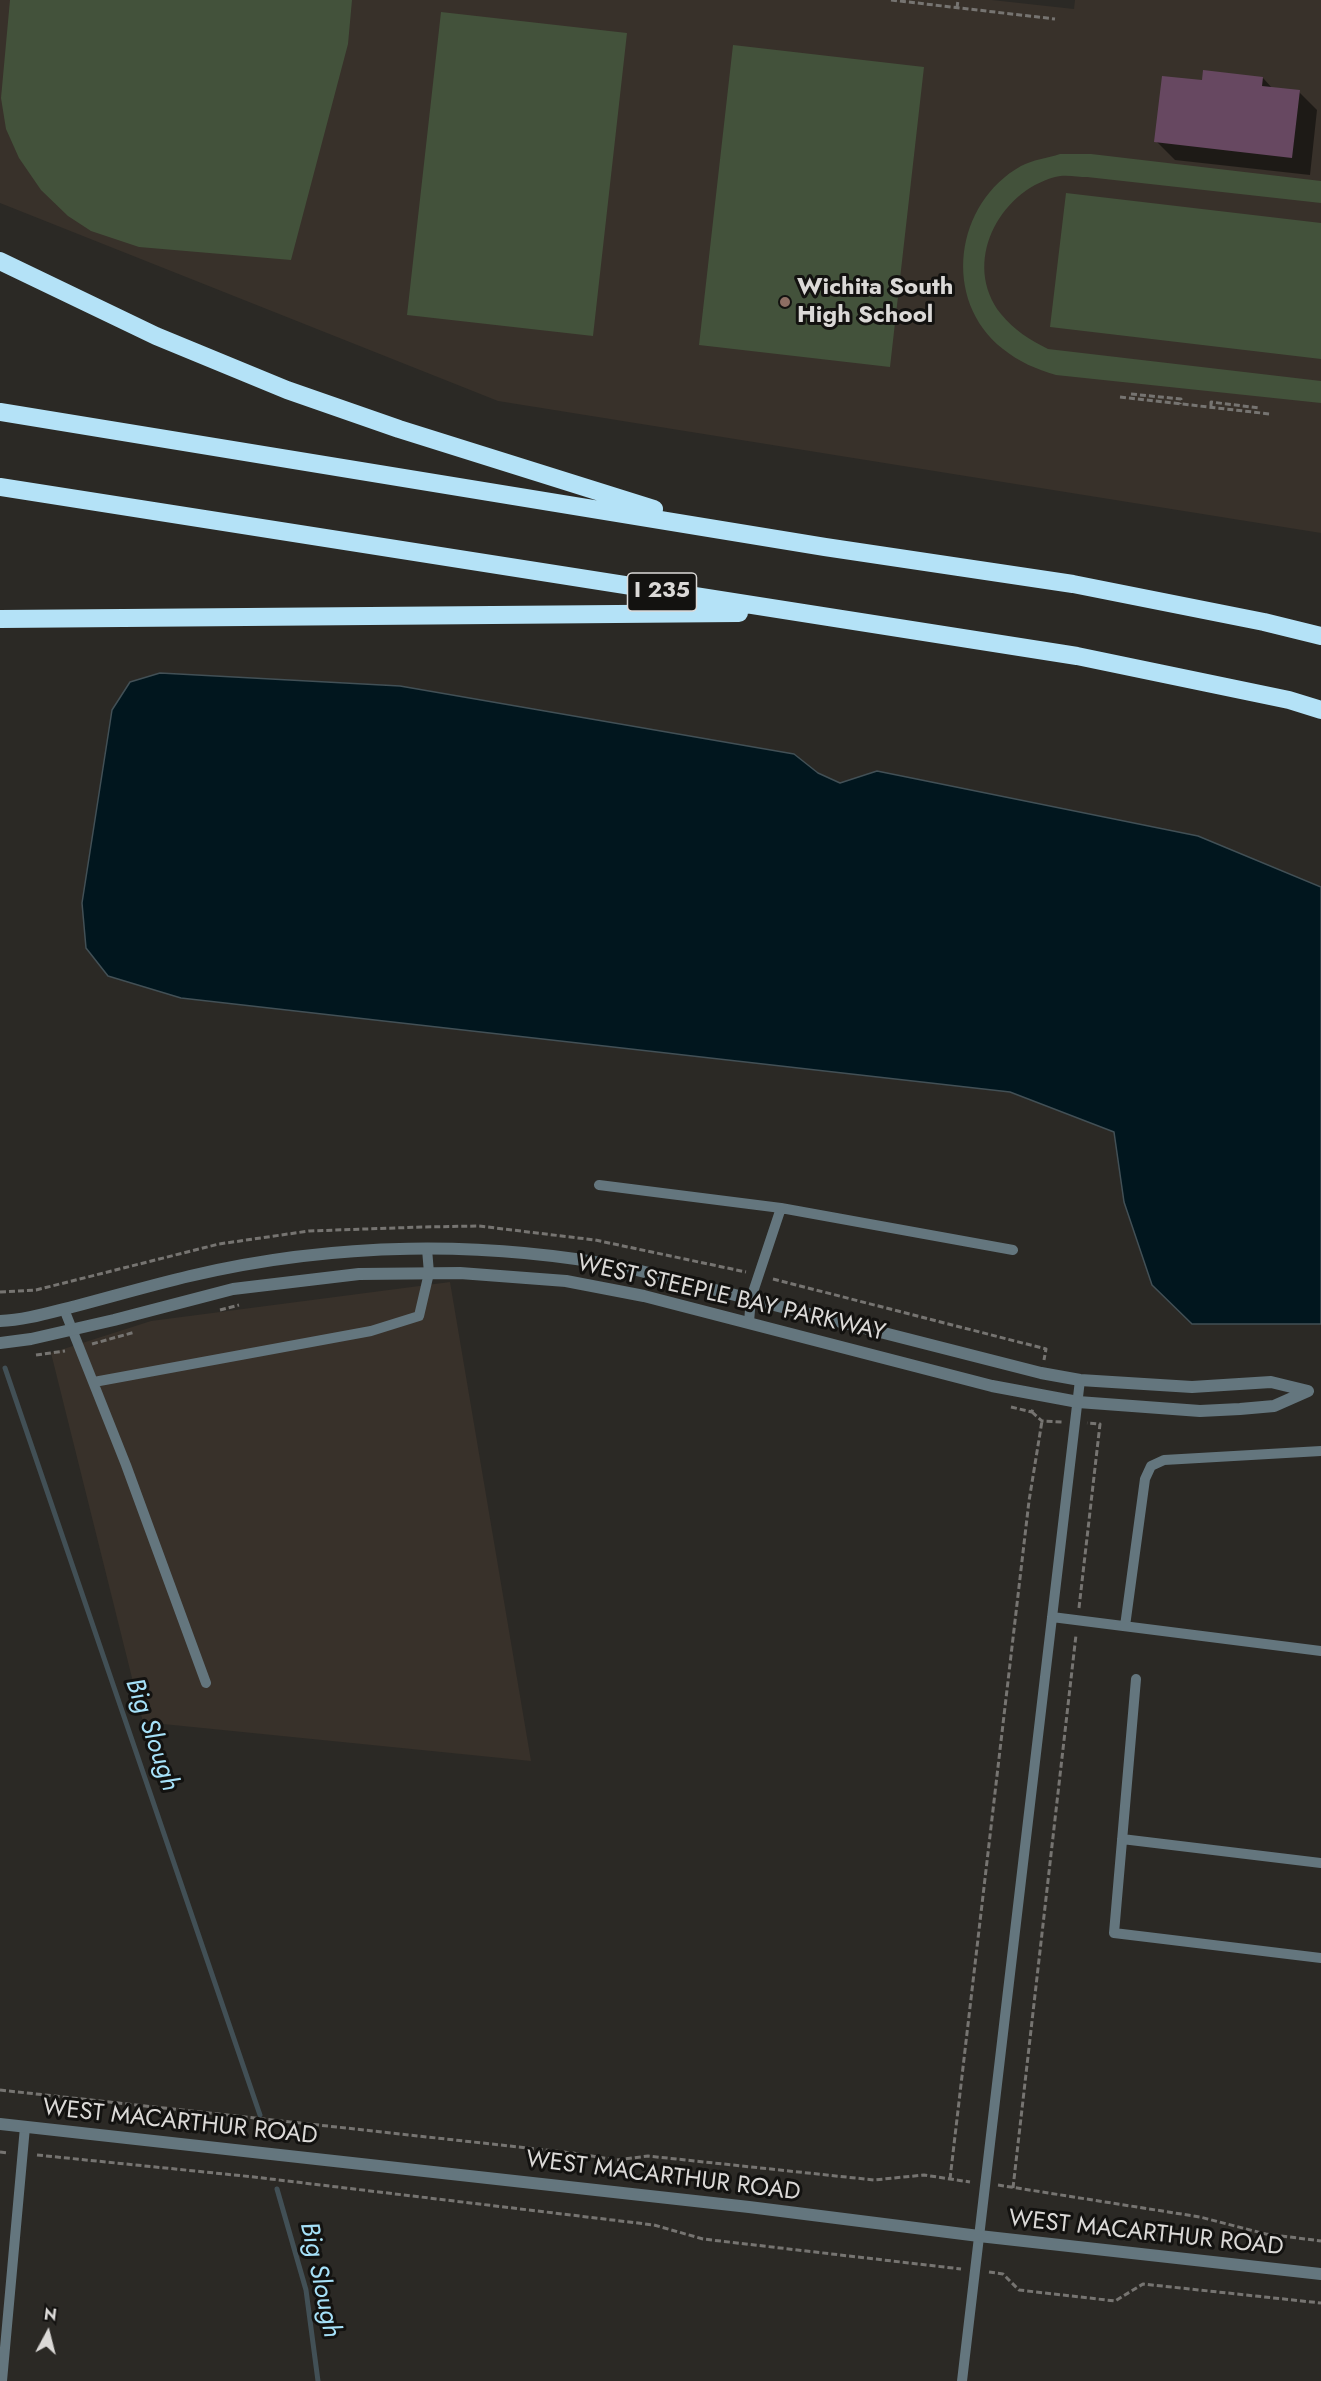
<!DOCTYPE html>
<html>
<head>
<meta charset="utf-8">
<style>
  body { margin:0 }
  #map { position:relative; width:1321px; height:2381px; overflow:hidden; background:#2b2925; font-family:Jost,sans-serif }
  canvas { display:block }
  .north { position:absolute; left:18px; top:2303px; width:60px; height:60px; -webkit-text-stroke:4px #131210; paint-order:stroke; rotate:7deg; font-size:16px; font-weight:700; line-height:24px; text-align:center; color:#dbd9d7 }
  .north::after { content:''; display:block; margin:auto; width:21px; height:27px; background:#dbd9d7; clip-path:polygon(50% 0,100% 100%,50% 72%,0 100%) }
</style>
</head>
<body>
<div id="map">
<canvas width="1321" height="2381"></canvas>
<div class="north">N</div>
</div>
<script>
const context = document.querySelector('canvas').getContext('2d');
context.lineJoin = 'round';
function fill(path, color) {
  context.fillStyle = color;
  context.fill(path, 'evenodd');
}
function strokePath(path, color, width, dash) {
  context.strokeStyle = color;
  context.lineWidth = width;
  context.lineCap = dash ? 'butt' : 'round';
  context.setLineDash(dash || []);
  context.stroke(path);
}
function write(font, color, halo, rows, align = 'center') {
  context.font = font + ' Jost,sans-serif';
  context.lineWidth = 6;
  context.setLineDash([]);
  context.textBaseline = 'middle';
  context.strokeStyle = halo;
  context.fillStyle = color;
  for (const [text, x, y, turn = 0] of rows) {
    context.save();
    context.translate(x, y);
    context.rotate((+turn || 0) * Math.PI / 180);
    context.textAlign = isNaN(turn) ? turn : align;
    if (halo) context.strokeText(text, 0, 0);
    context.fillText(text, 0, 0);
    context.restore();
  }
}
const built = new Path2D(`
  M0,0H992L1074,9L1075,0H1321V533L498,401L0,203Z
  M450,1282L531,1761L143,1722L51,1353L151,1321Z`);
const green = new Path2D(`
  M10,0H352L348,44L291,260L139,247L91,231L68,216L41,190L19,158L6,129L1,98Z
  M441,12L627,33L593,336L407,315Z
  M733,45L924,67L890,367L699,345Z
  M1060,154H1091L1321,181V203L1087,177C1078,177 1065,174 1055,177C999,192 961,263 1001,314C1014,330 1030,340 1048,349L1321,381V403L1056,375C1036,369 1019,362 1003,349C941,300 955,203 1021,166C1032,160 1048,158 1060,154Z
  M1066,193L1321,223V359L1050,327Z`);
const water = new Path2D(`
  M160,673L400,686L794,754L818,773L840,783L877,771L1198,836L1321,887V1324H1192L1152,1285L1124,1202L1114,1132L1010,1092L181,998L108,976L86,948L82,903L112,710L130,682Z`);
const shadow = new Path2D(`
  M1263,78L1273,89L1299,92L1317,110L1310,175L1175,160L1156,141L1203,82Z`);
const stream = new Path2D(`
  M5,1368L260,2115
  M277,2189L306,2290L318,2381`);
const building = new Path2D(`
  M1203,70L1263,77L1262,86L1300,90L1292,158L1154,142L1162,76L1202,80Z`);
const path = new Path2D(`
  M891,0L1055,19
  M957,8L958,0
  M1131,394L1181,399L1180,404
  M1120,397L1270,414
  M1211,406V402L1259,408
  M773,1279L1046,1349L1044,1360
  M0,1292L36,1290L219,1244L309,1231L422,1227L479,1226L595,1240L746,1272
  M220,1310L239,1305
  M92,1344L135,1332
  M36,1355L65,1351
  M1011,1407L1032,1412L1033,1407
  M1032,1412L1042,1421L1063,1422
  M1079,1608L1100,1424L1087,1423
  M0,2090L573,2153L616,2160L648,2156L874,2180L924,2175L970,2182
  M0,2152L9,2153
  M37,2155L254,2177L654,2225L703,2239L961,2269
  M950,2179L1029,1501L1042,1421
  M998,2185L1200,2217L1266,2234L1321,2241
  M1013,2188L1076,1635
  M989,2272L1003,2274L1019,2290L1115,2301L1143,2284L1321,2303`);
const service = new Path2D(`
  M599,1185L781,1208L1013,1250
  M64,1309L126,1465L206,1683
  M749,1322L751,1298L781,1208
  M94,1382L371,1331L419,1316L429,1273L427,1249
  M1052,1617L1321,1651
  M1125,1626L1145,1479L1151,1466L1164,1460L1321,1451
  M1136,1679L1114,1933L1321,1958
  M1122,1839L1321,1863
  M2,2381L25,2127
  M962,2381L1080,1380`);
const minor = new Path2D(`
  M0,1321C26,1320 51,1312 76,1306C114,1296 152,1285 190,1276C334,1242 484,1240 629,1268L1041,1373L1080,1380L1192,1387L1271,1382L1308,1391L1274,1406L1240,1409L1200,1411L1078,1402L992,1386L644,1296L566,1281L460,1273L359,1274L233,1289L114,1320L31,1339L0,1343`);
const tertiary = new Path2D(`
  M0,2124L749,2207L979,2236L1321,2274`);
const motorway = new Path2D(`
  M0,261L156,336L287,390L399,429L654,509
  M0,412L825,547L1073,584L1264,622L1321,636
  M0,487L1077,656L1289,700L1321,710
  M0,619L739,613`);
const markers = [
  [785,302,6,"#8d6e63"]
];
const shields = [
  [662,592,69]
];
const shieldNames = [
  ["I 235",662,592]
];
const poiNames = [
  ["Wichita South",797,288],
  ["High School",797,316]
];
const streetNames = [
  ["WEST STEEPLE BAY PARKWAY",731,1299,13],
  ["WEST MACARTHUR ROAD",180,2123,6],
  ["WEST MACARTHUR ROAD",663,2177,7],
  ["WEST MACARTHUR ROAD",1146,2234,6]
];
const waterNames = [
  ["Big Slough",151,1735,71],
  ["Big Slough",319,2280,78]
];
fill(built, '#38312a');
fill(green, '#43523b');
fill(water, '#01161e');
strokePath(water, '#425056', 1.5);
fill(shadow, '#0007');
strokePath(stream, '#425056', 5);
fill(building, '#674861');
strokePath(path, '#767471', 3, [6, 3]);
strokePath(service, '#64767e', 10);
strokePath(minor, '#64767e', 12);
strokePath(tertiary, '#64767e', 12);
strokePath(motorway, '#b4e2f7', 18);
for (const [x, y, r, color] of markers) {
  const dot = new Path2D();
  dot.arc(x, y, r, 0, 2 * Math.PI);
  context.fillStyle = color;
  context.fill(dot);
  strokePath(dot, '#131210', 2);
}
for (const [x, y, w] of shields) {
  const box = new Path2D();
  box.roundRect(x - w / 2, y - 19, w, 38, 4.5);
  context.fillStyle = '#131210';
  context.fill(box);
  strokePath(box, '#dbd9d7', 1.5);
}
write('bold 22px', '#dbd9d7', null, shieldNames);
write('bold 24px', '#dbd9d7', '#131210', poiNames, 'left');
write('24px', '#dbd9d7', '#131210', streetNames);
write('italic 26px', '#a6e1f9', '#131210', waterNames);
</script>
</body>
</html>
